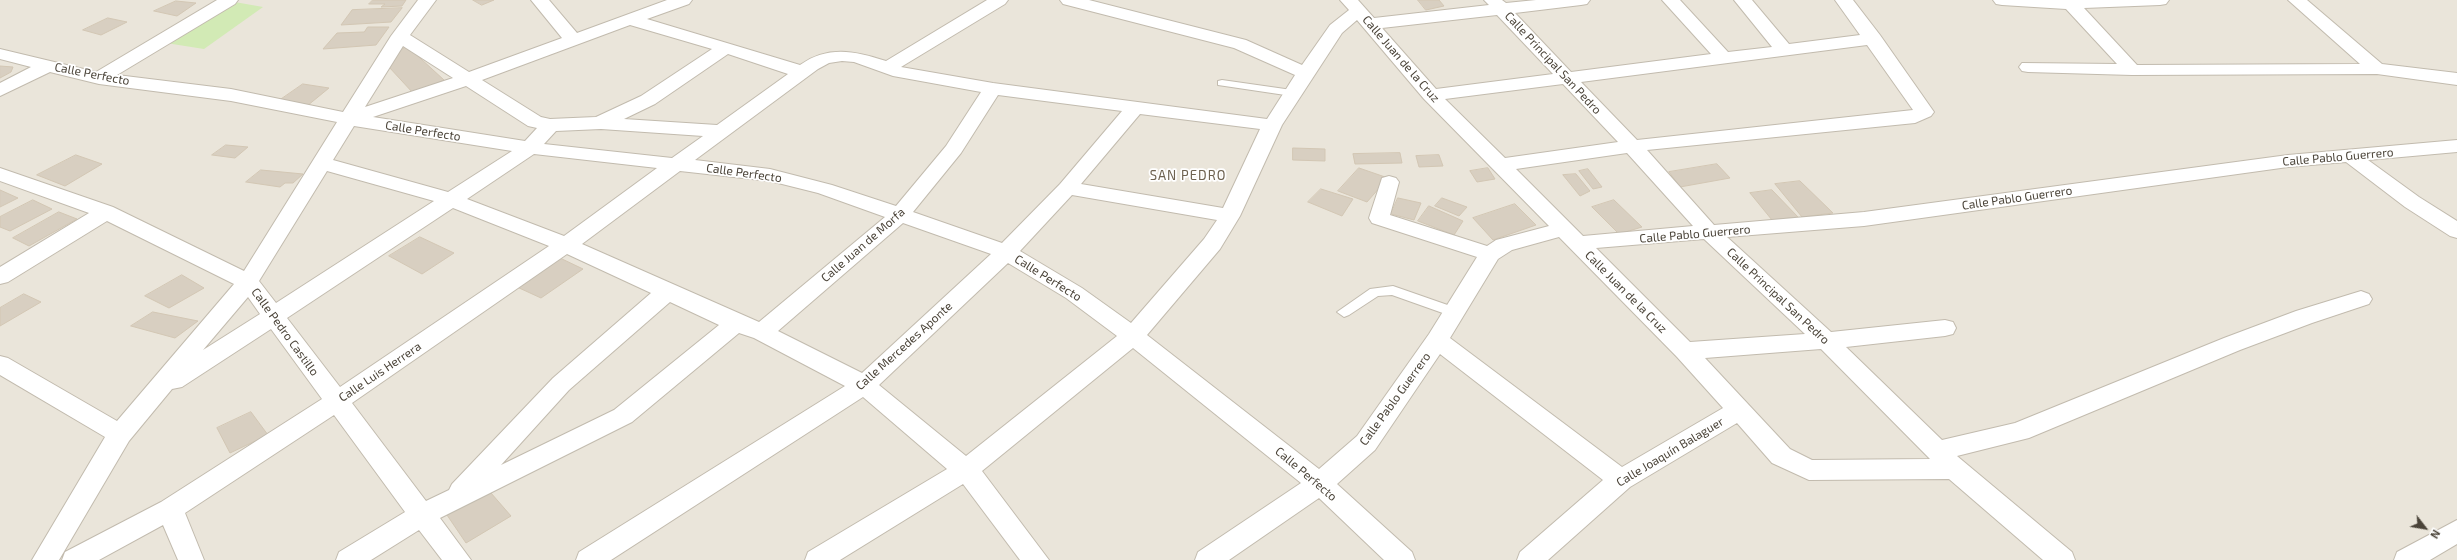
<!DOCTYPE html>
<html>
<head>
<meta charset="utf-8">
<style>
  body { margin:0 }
  #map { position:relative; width:2457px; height:560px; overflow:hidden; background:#f6f3ec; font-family:"Exo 2",sans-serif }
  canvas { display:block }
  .north { position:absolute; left:2405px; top:508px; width:40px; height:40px; -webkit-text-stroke:3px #fff; paint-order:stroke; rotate:121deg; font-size:11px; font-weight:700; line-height:16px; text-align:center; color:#4b4439 }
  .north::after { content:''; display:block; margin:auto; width:14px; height:18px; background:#4b4439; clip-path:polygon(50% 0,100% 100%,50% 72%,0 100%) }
</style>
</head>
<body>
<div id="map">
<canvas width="2457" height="560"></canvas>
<div class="north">N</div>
</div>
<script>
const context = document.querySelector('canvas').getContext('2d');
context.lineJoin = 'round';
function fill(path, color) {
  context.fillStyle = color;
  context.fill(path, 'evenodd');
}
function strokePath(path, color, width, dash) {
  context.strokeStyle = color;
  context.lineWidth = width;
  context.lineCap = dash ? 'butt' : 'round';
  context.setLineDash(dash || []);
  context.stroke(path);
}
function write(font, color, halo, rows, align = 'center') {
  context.font = font + ' "Exo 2",sans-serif';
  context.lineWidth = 3.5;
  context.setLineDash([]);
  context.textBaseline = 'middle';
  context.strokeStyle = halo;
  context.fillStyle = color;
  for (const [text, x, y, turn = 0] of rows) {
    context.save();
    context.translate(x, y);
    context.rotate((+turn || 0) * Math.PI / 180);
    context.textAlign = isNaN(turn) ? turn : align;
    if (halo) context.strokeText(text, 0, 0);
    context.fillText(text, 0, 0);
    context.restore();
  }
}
const residential = new Path2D(`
  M0,0H2457V560H0Z`);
const green = new Path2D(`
  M229,1L263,7L204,49L166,43Z`);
const building = new Path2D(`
  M373,0H406L402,6L381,7L385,4H369Z
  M473,0H494L482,5Z
  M1418,0H1439L1444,6L1426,10Z
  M176,1L196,3L177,16L154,11Z
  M402,8L391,22L341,25L352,10Z
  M108,18L127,22L101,35L83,30Z
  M368,27H389L376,45L323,49L337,33L364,32Z
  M408,47L444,80L413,93L389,67L400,50Z
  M0,66L13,67L11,72L0,78Z
  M303,84L329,88L307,106L280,100Z
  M226,145L248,147L235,158L212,155Z
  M1293,148L1325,149V161L1293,160Z
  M1400,153L1402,163L1355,164L1353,154Z
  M76,155L102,164L65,186L37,175Z
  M1439,155L1443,166L1419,167L1416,156Z
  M1717,164L1730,178L1680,187L1669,172Z
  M1359,168L1388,178L1367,202L1338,191Z
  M1488,168L1495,179L1477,182L1470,171Z
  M1588,169L1602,187L1593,189L1579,171Z
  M261,170L303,174L293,183H285L280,187L246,182Z
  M1576,174L1590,191L1580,196L1563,175Z
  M1800,181L1833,213L1802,217L1775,184Z
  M1321,189L1353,199L1342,216L1308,202Z
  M0,190L18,198L0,207Z
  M1772,190L1798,217L1772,220L1750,193Z
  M1398,198L1421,203L1414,220L1391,214Z
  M1442,198L1467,207L1459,216L1435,206Z
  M33,200L52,209L10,231L0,227V217Z
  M1614,200L1642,227L1619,234L1592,207Z
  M1515,204L1536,225L1493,240L1473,218Z
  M1429,206L1463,221L1454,235L1418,221Z
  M59,212L77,219L29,246L13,238Z
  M420,237L454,253L422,274L389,256Z
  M560,258L583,269L541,298L517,287Z
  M182,275L204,288L169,308L145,296Z
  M24,294L41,302L0,326V308Z
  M153,312L198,321L175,338L131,326Z
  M251,412L268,435L230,453L217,428Z
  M491,493L511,516L466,543L447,515Z`);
const service = new Path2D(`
  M1222,80L1292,90L1298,93L1292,96L1218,85V81Z
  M1393,286L1459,309L1461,312L1454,317L1392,295L1378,296L1349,315L1344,317L1337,312L1370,289Z`);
const minor = new Path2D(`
  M217,0H238L235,4L117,75L231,89L343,112L391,36L418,0H436L410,35L469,72L562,38L531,0H549L577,33L667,0H692L689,4L647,19L800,65C828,45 855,51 886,61L987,0H1008L1005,4L901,67L993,83L1267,119L1295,75L1234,48L1063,4L1060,0H1089L1246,40L1302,65L1330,25L1349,10L1340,0H1358L1374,18L1489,5L1484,0H1502L1506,3L1536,0H1590L1587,4L1581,5L1515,13L1571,72L1711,54L1662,0H1680L1728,52L1772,47L1734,0H1752L1789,44L1860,35L1835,0H1853L1880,35L1934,112L1931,116L1915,123L1647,150L1714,225L1864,212L2288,155L2457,140V152L2368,160L2419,197L2457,221V238L2450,236L2405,207L2346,162L2288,167L1864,226L1727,237L1831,332L1945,320L1953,322L1956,328L1953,334L1945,336L1846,347L1942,440L2015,423L2224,338L2296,311L2361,291L2369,294L2372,299L2369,304L2312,323L2240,350L2029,438L1957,456L2072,552L2075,560H2043L1949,479L1809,480L1772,463L1737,423L1630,487L1548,560H1517L1520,552L1603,480L1440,354L1375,450L1337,484L1412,552L1415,560H1384L1319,498L1229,560H1195L1198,552L1301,483L1133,348L982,471L1049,560H1020L963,484L840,560H805L808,552L947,469L863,397L611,560H576L579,552L845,386L754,338L739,333L632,422L440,518L471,560H442L419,530L371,560H336L339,552L405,512L334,415L185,513L204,560H178L163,525L99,560H62L65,552L161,502L322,399L271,329L182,387L172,389L129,441L59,560H32L105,437L0,375V356L8,358L117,421L234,284L107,221L8,282L0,284V267L89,213L0,181V168L113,207L244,271L337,122L231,101L99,84L50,72L0,96V83L31,67L0,59V49L96,72ZM1497,15L1553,74L1436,89L1382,28ZM1357,20L1424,99L1549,226L1496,240L1487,246L1390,215L1399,182L1396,178L1389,176L1382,178L1369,218L1372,223L1477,257L1429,334L1357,436L1319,469L1147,335L1220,249L1240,216L1282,125L1342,33ZM630,25L712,49L641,96L596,117L550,119L541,117L482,80ZM1867,45L1913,110L1637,140L1581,82ZM403,46L453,78L365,107ZM728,54L788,74L717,125L624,119L655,104ZM842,61L854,62L893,76L981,92L946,146L896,206L832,185L770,169L695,160L818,69L829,63ZM1563,84L1618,142L1505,158L1445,99ZM466,86L528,126L537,128L525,141L373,117ZM998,95L1122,111L1060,184L1002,243L913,212L961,153ZM1140,114L1260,129L1223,208L1081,184ZM354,126L512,151L448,192L333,160ZM601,129L703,136L672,158L544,144L556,131ZM1627,153L1693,226L1583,236L1516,169ZM534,154L657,168L564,236L467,199ZM327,171L434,201L276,303L259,281ZM680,171L770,181L818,193L885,217L759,322L582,244ZM1072,195L1217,220L1204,239L1131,323L1082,288L1020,251ZM453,208L549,246L340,387L287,318ZM903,223L991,254L862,373L778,331ZM1559,237L1677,357L1723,408L1622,467L1450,338L1498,259L1512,250ZM1704,239L1805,334L1690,342L1596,248ZM567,254L651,293L553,378L452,484L449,490L426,501L352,403ZM1008,263L1066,298L1117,336L966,456L879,385ZM248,297L260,314L203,350ZM670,302L719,325L614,410L501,465L569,390ZM1821,349L1930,459L1812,460L1790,449L1705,358Z
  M1993,0H2169L2166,4L2160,5L2084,8L2137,65L2360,64L2288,0H2307L2382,64L2457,73V85L2377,74L2132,75L2028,72L2022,71L2019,67L2022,63L2117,64L2066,9L2002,5L1996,4Z
  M2457,520V544L2430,560H2394L2397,552Z`);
const streetNames = [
  ["Calle Juan de la Cruz",1401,59,49],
  ["Calle Principal San Pedro",1553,63,47],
  ["Calle Perfecto",92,74,11],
  ["Calle Perfecto",423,131,9],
  ["Calle Pablo Guerrero",2338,157,-5],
  ["Calle Perfecto",744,173,8],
  ["Calle Pablo Guerrero",2017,198,-8],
  ["Calle Pablo Guerrero",1695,234,-5],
  ["Calle Juan de Morfa",863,245,-41],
  ["Calle Perfecto",1048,278,32],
  ["Calle Juan de la Cruz",1626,292,45],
  ["Calle Principal San Pedro",1778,296,43],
  ["Calle Pedro Castillo",285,332,54],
  ["Calle Mercedes Aponte",904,346,-42],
  ["Calle Luis Herrera",380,372,-34],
  ["Calle Pablo Guerrero",1395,399,-54],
  ["Calle Joaquín Balaguer",1670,452,-31],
  ["Calle Perfecto",1306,474,40]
];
const neighbourhoodNames = [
  ["SAN PEDRO",1188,176]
];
fill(residential, '#eae5da');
fill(green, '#d2eab5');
fill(building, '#d8cfc1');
strokePath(building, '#d3c7b4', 1);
strokePath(service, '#c2bbae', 2);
strokePath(minor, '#c2bbae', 2);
fill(service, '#fff');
fill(minor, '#fff');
write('12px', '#4b4439', '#fff', streetNames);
context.letterSpacing = '1px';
write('13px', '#6e6250', '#fff', neighbourhoodNames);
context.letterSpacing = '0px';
</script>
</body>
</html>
